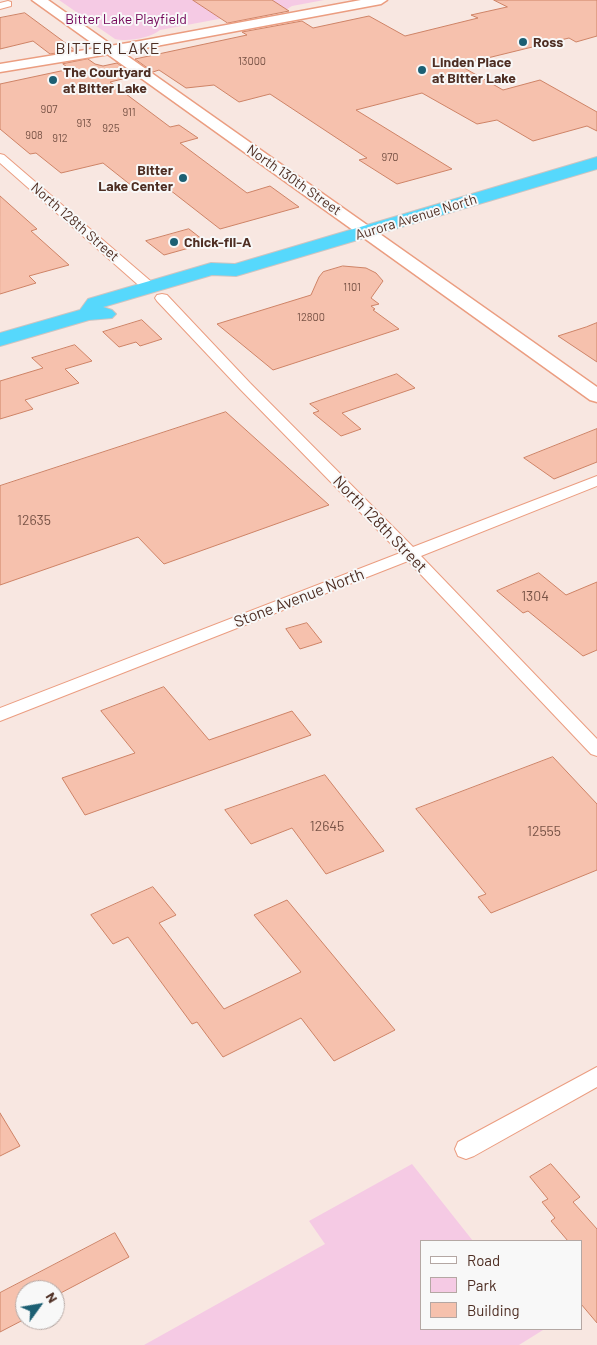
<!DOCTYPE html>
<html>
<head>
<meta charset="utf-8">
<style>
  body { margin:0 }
  #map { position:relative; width:597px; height:1345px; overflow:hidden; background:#f8e7e1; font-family:Barlow,sans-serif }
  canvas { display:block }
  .legend { position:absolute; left:420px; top:1240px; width:162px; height:90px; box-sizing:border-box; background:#f8f8f8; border:1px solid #b4a7a3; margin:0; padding:6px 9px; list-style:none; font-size:15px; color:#4e2e23 }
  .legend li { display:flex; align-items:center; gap:10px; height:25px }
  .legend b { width:25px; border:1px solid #b4a7a3 }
  .north { position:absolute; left:15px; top:1280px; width:50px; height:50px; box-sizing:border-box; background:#f8f8f8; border:1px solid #b4a7a3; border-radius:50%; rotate:58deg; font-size:14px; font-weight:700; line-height:20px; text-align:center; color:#4e2e23 }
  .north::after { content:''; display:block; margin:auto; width:18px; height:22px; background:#1c5f73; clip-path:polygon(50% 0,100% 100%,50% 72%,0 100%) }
</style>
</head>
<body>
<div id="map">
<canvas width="597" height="1345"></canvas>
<ul class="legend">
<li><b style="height:6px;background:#fff"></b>Road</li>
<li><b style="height:14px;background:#f5cae4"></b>Park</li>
<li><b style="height:14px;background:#f6c1ad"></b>Building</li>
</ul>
<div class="north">N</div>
</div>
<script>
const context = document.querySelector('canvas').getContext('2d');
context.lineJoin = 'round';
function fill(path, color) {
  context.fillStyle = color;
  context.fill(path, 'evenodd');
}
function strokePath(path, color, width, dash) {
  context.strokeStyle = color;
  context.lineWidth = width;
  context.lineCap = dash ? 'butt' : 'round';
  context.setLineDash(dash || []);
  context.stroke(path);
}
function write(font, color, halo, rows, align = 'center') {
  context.font = font + ' Barlow,sans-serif';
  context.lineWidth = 4;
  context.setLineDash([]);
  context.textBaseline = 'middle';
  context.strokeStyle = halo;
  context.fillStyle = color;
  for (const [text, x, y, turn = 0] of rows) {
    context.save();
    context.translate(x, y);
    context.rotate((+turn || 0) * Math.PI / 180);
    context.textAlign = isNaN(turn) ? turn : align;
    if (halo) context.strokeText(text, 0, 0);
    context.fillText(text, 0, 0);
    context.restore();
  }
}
const green = new Path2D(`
  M59,0H324L292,6L284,11L240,15L160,30C150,38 128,42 115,39Z
  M412,1164L473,1241H421V1329L543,1330L519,1345H144L325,1244L309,1221Z`);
const building = new Path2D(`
  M193,0H272L289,11L228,23Z
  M494,0H597V36L576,42L569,38L459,65L503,90L540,80L597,112V131L587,126L533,141L497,120L477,124L422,93L356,110L452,169L397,184L359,160L367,158L270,94L239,102L214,85L186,88L159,70L153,72L135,59L247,35L242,32L302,21L313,28L369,16L405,36L478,18L471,15L507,7Z
  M25,13L75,50L50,54L33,41L0,49V18Z
  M88,59L95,64L103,66L117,63L135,76L110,82L170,127L179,125L198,138L180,143L247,193L270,186L299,207L220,229L161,183L137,190L103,163L61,173L36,153L30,154L0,129V84L70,69L63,64Z
  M0,196L37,229L31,231L69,265L29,276L36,283L0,294Z
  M189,229L207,243L164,255L146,241Z
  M343,266L366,268L376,273L383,281L371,298L379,304L371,306L375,309L373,310L399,329L273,370L217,324L311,295L319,277L323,272Z
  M142,320L162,339L140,346L136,342L119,347L103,332Z
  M597,323V362L558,336L586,327Z
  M75,345L92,361L65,369L79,383L25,400L33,409L0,419V381L43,368L32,358Z
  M397,374L415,388L342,413L361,429L341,436L313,413L319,411L310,404Z
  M226,412L329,505L164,564L138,537L0,585V486Z
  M597,429V462L554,479L524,458Z
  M539,573L566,595L597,582V650L583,656L528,611L523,613L497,591Z
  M307,623L322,642L300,649L286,629Z
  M164,687L209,740L292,711L311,735L85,815L62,778L135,753L101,711Z
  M553,757L597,804V870L491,913L478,897L486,894L416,809Z
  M325,775L384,851L326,874L292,828L251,844L225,810Z
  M153,887L176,915L159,923L224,1009L301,972L254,915L287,900L395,1030L334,1061L301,1018L223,1057L197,1022L192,1024L128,937L113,944L91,915Z
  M0,1113L20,1146L0,1156Z
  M551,1164L580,1197L573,1202L597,1229V1323L581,1304V1241H568L551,1221L555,1218L542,1202L548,1199L530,1177Z
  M115,1233L129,1257L55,1296V1290H25V1319L0,1332V1293Z`);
const minor = new Path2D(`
  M8,1L11,2V6L0,9V3Z
  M0,154L4,155L154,284L156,287L154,290H144L0,163Z
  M162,294L167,295L250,383L413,547L597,476V486L421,556L597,739V756L591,754L408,561L0,721V708L400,553L240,389L157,301L155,298L157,295Z
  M597,1067V1087L474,1156L466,1159L458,1156L455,1149L458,1142Z`);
const tertiary = new Path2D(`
  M361,0H387L381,4L140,49L0,72V64L140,41Z`);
const secondary = new Path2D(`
  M32,0H48L597,387V402L590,400Z`);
const trunk = new Path2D(`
  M597,157V169L243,274L236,276L212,275L103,307L112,310L116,314L112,318L89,320L0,346V333L80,310L88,299L211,263L235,264Z`);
const markers = [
  [523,42,5,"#1c5f73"],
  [422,70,5,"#1c5f73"],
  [53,80,5,"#1c5f73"],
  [183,178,5,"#1c5f73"],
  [174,242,5,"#1c5f73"]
];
const farNumbernames = [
  ["13000",252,61],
  ["907",49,109],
  ["911",129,112],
  ["913",84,123],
  ["925",111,128],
  ["908",34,135],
  ["912",60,138],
  ["970",390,157],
  ["1101",352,287],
  ["12800",311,317]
];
const farParknames = [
  ["Bitter Lake Playfield",126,19]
];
const farPoinames = [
  ["Ross",533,42],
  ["Linden Place",432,62],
  ["at Bitter Lake",432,78],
  ["The Courtyard",63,72],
  ["at Bitter Lake",63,88],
  ["Bitter",173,170,"right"],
  ["Lake Center",173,186,"right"],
  ["Chick-fil-A",184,242]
];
const farStreetnames = [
  ["North 130th Street",294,180,35],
  ["Aurora Avenue North",416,217,-17],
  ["North 128th Street",75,222,41]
];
const numberNames = [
  ["12635",34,520],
  ["1304",535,596],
  ["12645",327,826],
  ["12555",544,831]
];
const farQuarternames = [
  ["BITTER LAKE",108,49]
];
const streetNames = [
  ["North 128th Street",380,524,46],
  ["Stone Avenue North",299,598,-21]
];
fill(green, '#f5cae4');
fill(building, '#f6c1ad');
strokePath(building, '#ce8366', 1);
strokePath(minor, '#eb9d80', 2);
strokePath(tertiary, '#eb9d80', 3);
strokePath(secondary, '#eb9d80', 3);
strokePath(trunk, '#cdc4c1', 2);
fill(minor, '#fff');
fill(tertiary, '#fff');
fill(secondary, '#fff');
fill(trunk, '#56d8fc');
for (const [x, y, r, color] of markers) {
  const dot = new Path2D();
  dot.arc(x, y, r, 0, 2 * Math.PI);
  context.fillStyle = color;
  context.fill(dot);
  strokePath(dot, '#f8f8f8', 2);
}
write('11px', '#785346', null, farNumbernames);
write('14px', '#720458', '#f8f8f8', farParknames);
write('bold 14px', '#4e2e23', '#f8f8f8', farPoinames, 'left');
write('14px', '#4e2e23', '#f8f8f8', farStreetnames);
write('14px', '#785346', null, numberNames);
context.letterSpacing = '1px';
write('16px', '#4e2e23', '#f8f8f8', farQuarternames);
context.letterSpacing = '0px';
write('16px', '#4e2e23', '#f8f8f8', streetNames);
</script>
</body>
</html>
